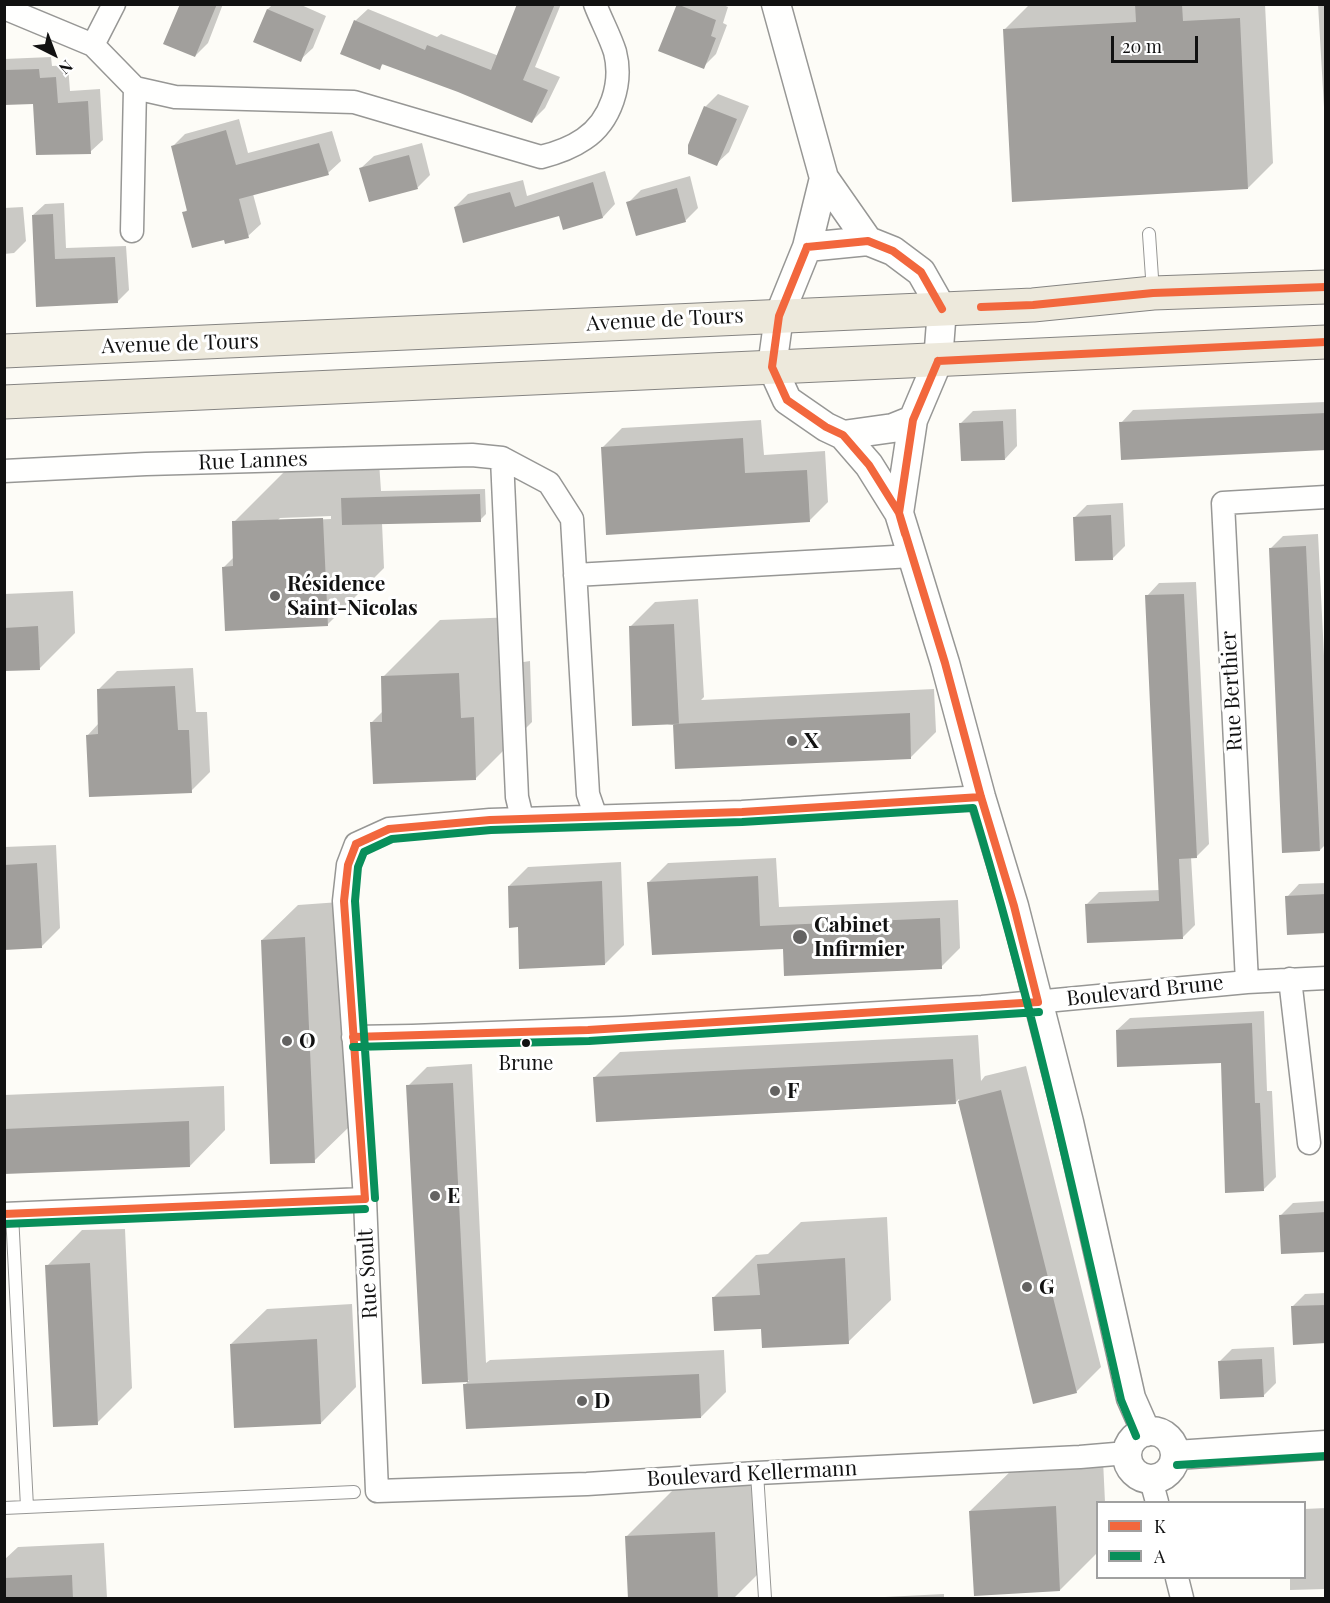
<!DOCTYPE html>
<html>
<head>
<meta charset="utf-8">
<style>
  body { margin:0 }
  #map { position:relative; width:1330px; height:1603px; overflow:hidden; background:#fdfcf7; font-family:"Playfair Display",serif }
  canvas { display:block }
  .frame { position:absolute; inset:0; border:6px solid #111; pointer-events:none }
  .legend { position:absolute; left:1096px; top:1501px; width:210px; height:78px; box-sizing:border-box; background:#fff; border:2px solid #a0a0a0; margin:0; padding:8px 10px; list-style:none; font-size:18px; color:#111 }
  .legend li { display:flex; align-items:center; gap:12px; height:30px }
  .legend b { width:30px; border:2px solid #a0a0a0 }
  .north { position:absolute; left:24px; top:24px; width:60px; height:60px; -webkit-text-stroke:4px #fff; paint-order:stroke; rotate:138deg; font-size:16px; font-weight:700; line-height:24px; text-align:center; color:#111 }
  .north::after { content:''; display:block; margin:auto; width:21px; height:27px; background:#111; clip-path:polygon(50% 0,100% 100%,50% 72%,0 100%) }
  .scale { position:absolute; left:1111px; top:36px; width:87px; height:27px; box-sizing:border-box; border:3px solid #111; border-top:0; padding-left:8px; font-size:18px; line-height:21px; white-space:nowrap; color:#111; -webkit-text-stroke:4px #fff; paint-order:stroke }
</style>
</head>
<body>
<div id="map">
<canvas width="1330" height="1603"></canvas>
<div class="frame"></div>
<ul class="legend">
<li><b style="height:8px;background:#f2673d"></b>K</li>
<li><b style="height:8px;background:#098f5a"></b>A</li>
</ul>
<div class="north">N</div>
<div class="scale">20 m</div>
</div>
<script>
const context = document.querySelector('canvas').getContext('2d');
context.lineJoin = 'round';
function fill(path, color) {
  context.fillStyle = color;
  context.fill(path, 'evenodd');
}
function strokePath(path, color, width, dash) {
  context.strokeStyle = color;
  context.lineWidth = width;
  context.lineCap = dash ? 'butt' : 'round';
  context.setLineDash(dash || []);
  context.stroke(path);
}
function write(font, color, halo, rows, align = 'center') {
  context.font = font + ' "Playfair Display",serif';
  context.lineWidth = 6;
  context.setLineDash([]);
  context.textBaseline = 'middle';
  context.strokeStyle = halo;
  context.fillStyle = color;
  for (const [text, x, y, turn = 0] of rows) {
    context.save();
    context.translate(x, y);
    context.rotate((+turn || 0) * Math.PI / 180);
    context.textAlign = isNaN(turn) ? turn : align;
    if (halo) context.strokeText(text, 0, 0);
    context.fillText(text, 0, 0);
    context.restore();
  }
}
const shadow = new Path2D(`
  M182,4H223L208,43L195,56Z
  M273,4H299L326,16L313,48L300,60L255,41L268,9Z
  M519,4H561L535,67L560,77L545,108L532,121L459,91L384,63L379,68L355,21L368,9L437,37L441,34L499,56Z
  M679,4H721L728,7L723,23L727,25L716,54L703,67Z
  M1265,4L1273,163L1248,188L1004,30L1029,5Z
  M1318,4H1326V142Z
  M51,57L52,66L68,65L70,91L100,89L103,140L90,152L34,102L4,103V59Z
  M718,94L749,106L729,152L716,164L689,145L705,107Z
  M239,119L248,153L332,131L341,161L328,173L253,194L261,224L248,236L225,238L184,213L188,209L173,146L185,134Z
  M422,143L430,175L418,187L370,201L361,168L374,156Z
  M605,171L615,204L603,217L455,207L468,194L523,180L527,196Z
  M690,176L698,208L685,221L628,203L641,190Z
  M64,203L66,248L126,246L129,290L117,302L38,305L33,215L45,204Z
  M23,207L26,241L14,253L4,254V208Z
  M1326,402V450L1121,423L1133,410Z
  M1016,409L1017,446L1005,459L960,424L973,411Z
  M761,420L764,455L825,451L828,502L809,521L603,447L622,428Z
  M379,462L381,491L485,489L486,514L480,520L382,523L384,568L327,625L224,567L235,556L234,522L291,465ZM331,516V519L277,521L280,518Z
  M1123,503L1125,546L1112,559L1075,517L1087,505Z
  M1318,534L1326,696V844L1320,850L1270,549L1283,536Z
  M1196,582L1209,844L1196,857H1191L1195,925L1182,938L1086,905L1099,892L1160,890L1147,596L1159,583Z
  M73,591L75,633L39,669L4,670V594Z
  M698,599L704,697L701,700L934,689L936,732L911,757L674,725L630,627L655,602Z
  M515,617L517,663L530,661L532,722L475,779L372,722L384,710L383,677L440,620Z
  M193,668L196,712H207L210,772L191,791L87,736L99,723L98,690L117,671Z
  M56,845L60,928L41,947L4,948V847Z
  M776,858L779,907L958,900L960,948L941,967L785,947L649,882L668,863Z
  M621,862L624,945L605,964L520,926L509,886L528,867Z
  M1326,883V932L1287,897L1299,884Z
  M340,902L350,1126L314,1161L262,940L298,905Z
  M1264,1011L1267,1091H1272L1276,1177L1263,1190L1222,1061L1117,1030L1130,1018Z
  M978,1035L981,1081L985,1076L1026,1066L1101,1367L1076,1392L1034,1402L959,1099L955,1103L595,1077L620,1052Z
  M472,1064L486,1363L490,1360L724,1350L726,1392L701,1417L465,1385L469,1380L424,1383L408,1086L427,1067Z
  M224,1086L225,1130L190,1166L4,1172V1095Z
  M1326,1201V1251L1281,1215L1293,1203Z
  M887,1217L891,1300L848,1342L763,1328L714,1297L756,1255L768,1254L801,1222Z
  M125,1229L132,1388L97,1423L47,1266L82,1230Z
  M1326,1293V1342L1292,1307L1305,1294Z
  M352,1304L356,1387L321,1423L231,1344L267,1309Z
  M1274,1347L1276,1383L1263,1396L1220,1361L1232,1349Z
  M1103,1460L1105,1502H1098V1552L1060,1590L970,1511L1018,1464Z
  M761,1485L765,1567L734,1598H630L627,1536L674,1489Z
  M1326,1508V1589L1290,1590V1578H1304V1509Z
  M104,1543L107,1598H4V1560L18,1547Z
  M944,1594V1598H865Z`);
const building = new Path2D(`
  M180,4H217L195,57L163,44Z
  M517,4H555L523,80L548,90L532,123L458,92L382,64L380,70L340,54L354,20L425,50L427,45L491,70Z
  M677,4L716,20L711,36L716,38L704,69L658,51Z
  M1135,4H1182L1183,21L1240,18L1248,189L1012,202L1003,29L1136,22Z
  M267,9L314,29L301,62L253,42Z
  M39,69L40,78L56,77L58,103L88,101L91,154L36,155L33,104L4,105V70Z
  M704,106L737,119L717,166L688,154V145Z
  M226,130L236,165L319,143L329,175L239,199L249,238L225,244L224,240L192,248L182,212L187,211L171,146Z
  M409,155L418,189L369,202L359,168Z
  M593,182L603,218L563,230L559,216L463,243L454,207L510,192L515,207Z
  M677,188L686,222L636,236L626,202Z
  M53,214L55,259L115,257L118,303L36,307L32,215Z
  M1326,413V450L1121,460L1119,422Z
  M1003,421L1005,460L961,461L959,423Z
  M743,438L745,473L807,470L810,522L606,535L601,447Z
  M480,494L481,522L342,525L341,498Z
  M1111,515L1113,560L1075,561L1073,517Z
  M323,518L328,626L225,631L222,567L233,566L232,521Z
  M1306,546L1320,851L1282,853L1269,548Z
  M1184,594L1197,858L1179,859L1183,939L1087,943L1085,904L1159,901L1145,595Z
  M674,624L679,724L632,726L629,626Z
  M38,626L40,670L4,671V628Z
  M459,673L461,718L474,717L476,780L373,784L370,722H382L381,676Z
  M175,686L178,730H189L192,793L89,797L86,735L98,734L97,689Z
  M910,713L911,759L675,769L673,724Z
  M37,863L42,948L4,950V865Z
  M758,876L760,926L940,918L942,969L784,976L783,949L652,955L647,882Z
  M602,881L605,965L519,969L518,927L509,928L508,886Z
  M1326,894V933L1287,935L1285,896Z
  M305,937L315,1163L270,1164L261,940Z
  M1252,1023L1255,1103H1260L1264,1191L1225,1193L1221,1063L1117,1067L1116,1030Z
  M953,1059L956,1104L596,1122L593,1077Z
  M453,1083L468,1382L422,1384L406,1085Z
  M1001,1090L1077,1393L1033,1404L958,1101Z
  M189,1121L190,1167L4,1174V1129Z
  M1326,1212V1252L1281,1254L1279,1215Z
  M845,1258L849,1344L762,1348L761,1329L714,1331L712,1297L760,1295L757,1264Z
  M90,1263L98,1425L53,1427L45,1265Z
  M1326,1305V1343L1293,1345L1291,1306Z
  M317,1339L321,1424L234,1428L230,1344Z
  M1262,1359L1264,1397L1220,1399L1218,1361Z
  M699,1374L701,1418L466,1429L463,1384Z
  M1056,1506L1060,1591L974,1596L969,1511Z
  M715,1532L718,1599H628L625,1536Z
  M72,1575L73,1599H4V1578Z`);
const service = new Path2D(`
  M1149,234L1153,292
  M12,1214L27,1507
  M757,1473L765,1598
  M4,1508L354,1492`);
const minor = new Path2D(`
  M4,8L93,45L135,88L175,97L354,102L541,157C557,153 571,148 584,139C611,121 623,83 615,52C610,36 601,20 595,4
  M93,45L114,4
  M132,231L135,88
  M502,458L517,797L522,818
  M4,471L146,464L472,455L502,458L549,483L572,519L588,794L596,817
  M575,575L912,556
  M981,797L742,812L490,820L389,829L356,844L348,865L344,901L365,1199L377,1491L587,1484L757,1473L1080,1457L1127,1453
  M1290,979L1309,1143
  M1247,982L1223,503L1326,497
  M353,1037L412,1036L623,1028L982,1007L1247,982L1326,978
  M4,1214L365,1199
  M1151,1480L1157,1502
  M1177,1578L1182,1598`);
const tertiary = new Path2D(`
  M776,4L824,178L868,241
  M824,178L807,247L779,316L772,367L787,400L826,427L843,435L869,465L899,513L945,663L981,797L1014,906L1069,1122L1131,1398L1146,1432
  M807,247L868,241L893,251L921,272L942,309L938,361L913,420L899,513
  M843,435L893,428L913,420
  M1127 1455a24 24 0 1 1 48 0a24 24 0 1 1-48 0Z
  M1176,1455L1326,1445`);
const primary = new Path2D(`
  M4,351L1033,305L1153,293L1326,287
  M4,402L1326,342`);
const bus1 = new Path2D(`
  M807,247L779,316L772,367L787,400L826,427L843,435L869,465L899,513L945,663L981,797L1014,906L1038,1002
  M807,247L868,241L893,251L921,272L942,309
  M981,307L1033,305L1153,293L1326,287
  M938,361L1326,342
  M905,534L899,513L913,420L938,361
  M356,844L389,829L490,820L742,812L981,797
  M356,844L348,865L344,901L365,1199
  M353,1037L588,1030L1038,1002
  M4,1214L365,1199`);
const bus2 = new Path2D(`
  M353,1047L589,1041L1039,1012
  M375,1198L355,901L358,867L364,852L392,839L491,830L742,822L973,808C1032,1003 1076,1202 1121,1400L1136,1436
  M4,1224L365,1209
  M1177,1465L1326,1456`);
const markers = [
  [275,596,6,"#646362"],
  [792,741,6,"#646362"],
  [800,937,8,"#646362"],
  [287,1041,6,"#646362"],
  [526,1043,5,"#111"],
  [775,1091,6,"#646362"],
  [435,1196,6,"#646362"],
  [1027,1287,6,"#646362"],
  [582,1401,6,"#646362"]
];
const busNames = [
  ["Brune",526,1064]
];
const streetNames = [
  ["Avenue de Tours",665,320,-3],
  ["Avenue de Tours",180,344,-2],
  ["Rue Lannes",253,461,-2],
  ["Rue Berthier",1232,691,-93],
  ["Boulevard Brune",1145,991,-6],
  ["Rue Soult",368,1274,-93],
  ["Boulevard Kellermann",752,1474,-3]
];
const poiNames = [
  ["Résidence",287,584],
  ["Saint-Nicolas",287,608],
  ["X",804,741],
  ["Cabinet",814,925],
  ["Infirmier",814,949],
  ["O",299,1041],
  ["F",787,1091],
  ["E",447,1196],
  ["G",1039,1287],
  ["D",594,1401]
];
fill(shadow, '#0003');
fill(building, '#a19f9c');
strokePath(service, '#979795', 14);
strokePath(minor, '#979795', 25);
strokePath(tertiary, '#979795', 31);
strokePath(primary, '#858482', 35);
strokePath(service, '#fffffe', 12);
strokePath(minor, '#fffffe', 22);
strokePath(tertiary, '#fffffe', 28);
strokePath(primary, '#ede9dc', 33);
strokePath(bus1, '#f2673d', 8);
strokePath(bus2, '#098f5a', 8);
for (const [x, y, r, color] of markers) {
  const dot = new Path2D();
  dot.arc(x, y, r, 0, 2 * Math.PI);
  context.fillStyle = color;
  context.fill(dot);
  strokePath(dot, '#fff', 2);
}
write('20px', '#111', '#fff', busNames);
write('21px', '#111', '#fff', streetNames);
write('bold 21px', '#111', '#fff', poiNames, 'left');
</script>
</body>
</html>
